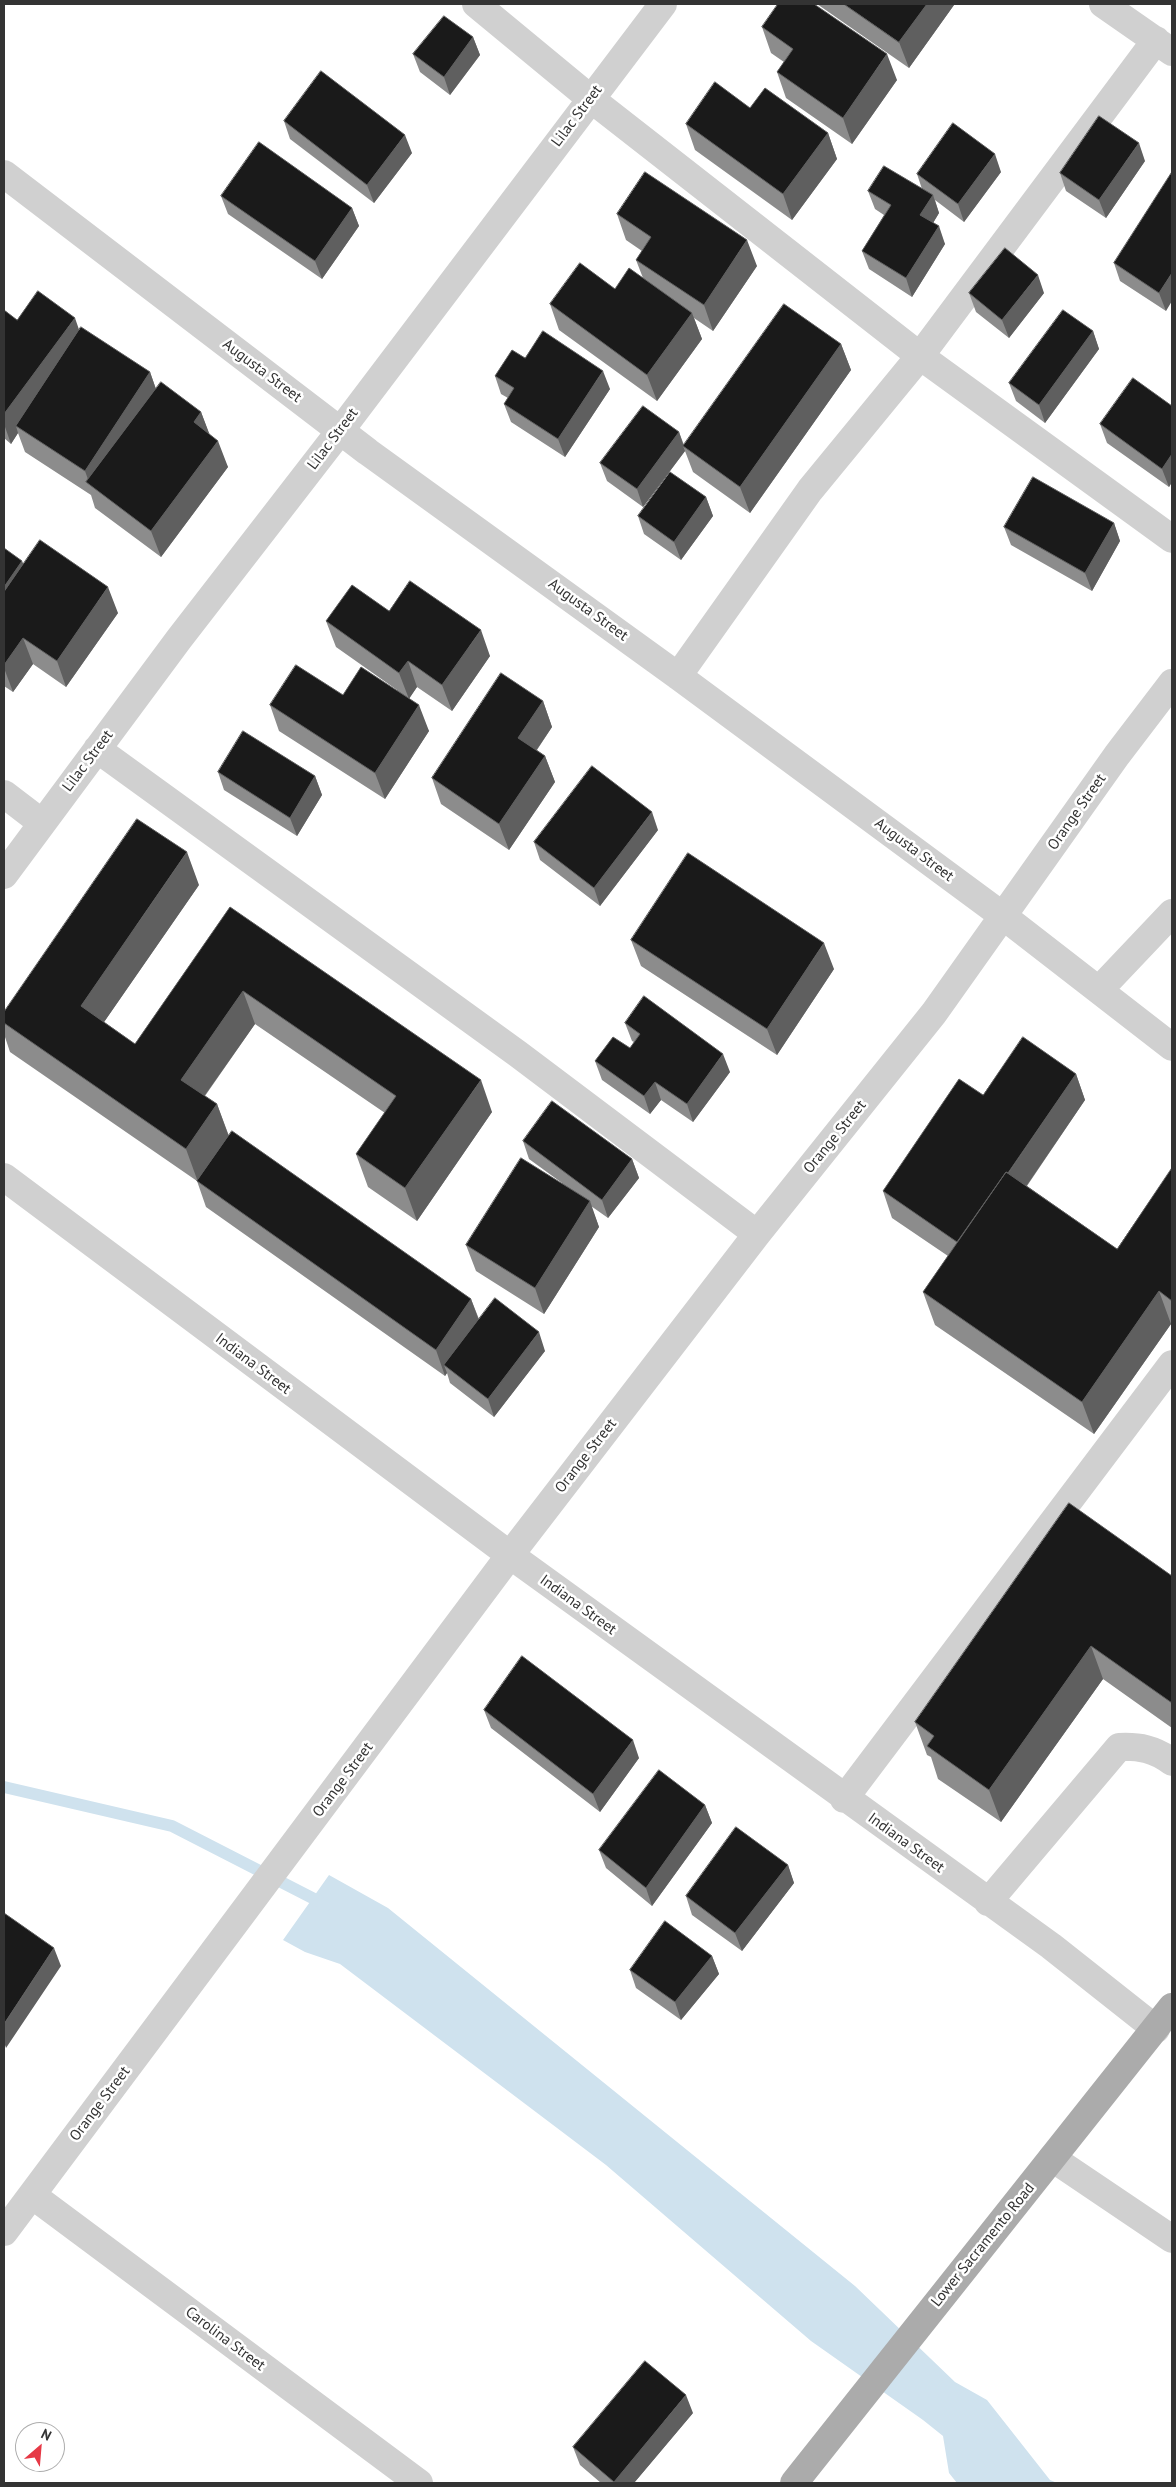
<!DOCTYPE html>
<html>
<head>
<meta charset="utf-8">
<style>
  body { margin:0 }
  #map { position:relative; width:1176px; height:2487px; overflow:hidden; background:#fff; font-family:"PT Sans",sans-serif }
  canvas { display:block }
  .frame { position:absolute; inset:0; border:5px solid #333; pointer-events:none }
  .north { position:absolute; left:15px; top:2422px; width:50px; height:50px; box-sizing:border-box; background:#fff; border:1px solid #adadad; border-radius:50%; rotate:27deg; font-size:14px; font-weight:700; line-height:20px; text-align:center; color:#333 }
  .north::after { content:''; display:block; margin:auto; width:18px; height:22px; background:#e63946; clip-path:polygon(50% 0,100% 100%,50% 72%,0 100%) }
</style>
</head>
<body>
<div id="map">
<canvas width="1176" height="2487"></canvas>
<div class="frame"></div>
<div class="north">N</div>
</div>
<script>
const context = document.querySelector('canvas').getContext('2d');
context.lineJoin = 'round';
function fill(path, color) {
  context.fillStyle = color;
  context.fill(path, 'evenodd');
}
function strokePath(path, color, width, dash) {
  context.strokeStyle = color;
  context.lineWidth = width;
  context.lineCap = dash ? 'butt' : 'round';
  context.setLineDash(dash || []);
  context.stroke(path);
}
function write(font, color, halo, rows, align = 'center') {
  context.font = font + ' "PT Sans",sans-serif';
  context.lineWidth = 5;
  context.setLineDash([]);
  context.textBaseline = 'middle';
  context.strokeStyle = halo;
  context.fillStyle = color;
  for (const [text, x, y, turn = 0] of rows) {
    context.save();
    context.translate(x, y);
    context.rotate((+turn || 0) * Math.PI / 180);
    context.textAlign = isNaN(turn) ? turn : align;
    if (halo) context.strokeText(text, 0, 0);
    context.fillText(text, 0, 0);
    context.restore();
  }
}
const water = new Path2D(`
  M329,1875L388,1908L855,2286L955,2382L987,2400L1050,2480L1057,2483H957L949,2473L943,2436L923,2420L811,2341L606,2165L340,1964L305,1952L283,1940Z`);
const stream = new Path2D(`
  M4,1787L172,1826L326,1905`);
const minor = new Path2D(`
  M476,4L591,99L920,356L1172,539
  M1103,4L1172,52
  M4,174L368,452L678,676L1003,916L1172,1047
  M678,676L810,490L920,356L1156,40
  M97,749L518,1054L757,1234
  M4,794L42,823
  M4,875L179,639L340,431L663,4
  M1099,990L1172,913
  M4,1177L510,1555L1051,1946L1156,2029
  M844,1799L1172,1364
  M988,1902L1119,1747C1139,1746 1155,1749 1172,1762
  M1052,2158L1172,2239
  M32,2195L419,2483
  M4,2232L510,1555L757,1234L934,1013L1117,755L1172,683`);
const major = new Path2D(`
  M794,2483L1172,2007`);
const wall = new Path2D(`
  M817,4H953L954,5L909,68Z
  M762,27L897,80L852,144L786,98L777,72L784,62L771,53Z
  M473,37L480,55L450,95L420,72L413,54Z
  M750,108L828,133L837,159L792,220L695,150L686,124Z
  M284,121L412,153L374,203L290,139Z
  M1145,161L1106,218L1066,191L1060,173Z
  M1001,172L964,222L935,200L939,213L933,223L945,244L912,297L869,269L862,251L884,215L875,209L868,191L922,189L917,174Z
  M1172,172L1166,311L1120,281L1114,263Z
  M221,196L352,208L359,226L322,279L228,214Z
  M617,214L757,266L713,331L694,318L702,339L657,401L559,330L550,304L615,289L643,278L636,260L642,251L626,240Z
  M969,293H1044L1009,338L976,312Z
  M4,310L17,320L79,330L150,372L156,389L201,412L209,434L228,467L161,557L95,508L91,495L25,452L18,433L11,444L4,438Z
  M1093,331L1099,349L1045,423L1016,401L1009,383Z
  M841,344L851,370L750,513L693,472L685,451L643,507L607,481L600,463L679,432L684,445Z
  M525,358L610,389L565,457L511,422L504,404L508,398L501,394L495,376Z
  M1172,406V482L1169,487L1107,443L1100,424Z
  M706,497L713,516L681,560L644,534L638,516Z
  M1114,523L1120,541L1092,591L1011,545L1004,527Z
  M4,548L23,563L118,613L66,687L33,664L13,692L4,686Z
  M389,611L490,656L452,711L417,687L409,698L429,731L385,799L279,731L270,705L343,695L397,690L336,647L326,621Z
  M543,701L552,727L537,750L545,756L555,782L509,850L441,804L432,778Z
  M218,772L315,776L322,795L297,836L224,790Z
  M658,830L600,906L540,860L534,842Z
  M199,885L104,1022L135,1044L230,907L492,1112L417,1221L368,1187L356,1154L385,1113L255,1024L205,1096L217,1104L229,1136L471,1299L479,1319L545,1351L494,1417L450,1383L447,1373L445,1376L206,1207L197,1181L10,1052L4,1034V1012Z
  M631,940L834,969L777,1055L641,966Z
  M625,1023L730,1072L693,1122L661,1100L650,1114L602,1080L595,1061L630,1048L634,1042L632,1041Z
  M1076,1074L1085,1100L1027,1186L1117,1249L1172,1168V1325L1171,1324L1094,1434L935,1325L923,1292L948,1256L892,1218L883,1191L983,1095Z
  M523,1141L632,1159L639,1178L608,1218L591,1206L599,1227L544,1314L476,1271L466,1245L562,1183L529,1159Z
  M1172,1576V1728L1103,1679L1001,1822L938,1779L931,1757L927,1755L915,1722Z
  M484,1710L639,1758L600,1812L491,1728Z
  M705,1805L712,1823L652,1906L606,1868L599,1850Z
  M788,1865L794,1883L742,1951L692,1915L686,1896Z
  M712,1956L719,1974L681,2020L636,1988L630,1970Z
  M693,2413L634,2483H601L580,2465L573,2447Z`);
const shadedWall = new Path2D(`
  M927,4H953L954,5L909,68L899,42Z
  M473,37L480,55L450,95L444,77Z
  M887,54L897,80L852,144L843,118Z
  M828,133L837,159L792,220L783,194Z
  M405,135L412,153L374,203L367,185Z
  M1139,143L1145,161L1106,218L1099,200Z
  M995,154L1001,172L964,222L958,204Z
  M933,195L939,213L927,233L920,215Z
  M352,208L359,226L322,279L315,261Z
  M939,226L945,244L912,297L906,278Z
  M747,240L757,266L713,331L704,305Z
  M1172,273V301L1166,311L1159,293Z
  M1038,275L1044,293L1009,338L1002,320Z
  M692,313L702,339L657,401L647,375Z
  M75,318L84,344L16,426L18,433L11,444L4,424V414Z
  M1093,331L1099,349L1045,423L1039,405Z
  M841,344L851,370L750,513L740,487Z
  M603,371L610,389L565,457L558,439Z
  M150,372L159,398L90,485L85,471Z
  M201,412L211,438L194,422Z
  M679,432L684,447L683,446L685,451L643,507L637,489Z
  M218,441L228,467L161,557L151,531Z
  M1172,454V482L1169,487L1162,469Z
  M706,497L713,516L681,560L674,542Z
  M1114,523L1120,541L1092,591L1085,573Z
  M22,561L29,579L4,615V587Z
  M108,587L118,613L66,687L57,661Z
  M481,630L490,656L452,711L442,685Z
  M23,638L33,664L13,692L4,668V665Z
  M408,661L417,687L409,699L399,673Z
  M543,701L552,727L527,764L518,738Z
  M419,705L429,731L385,799L375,773Z
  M545,756L555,782L509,850L499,824Z
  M315,776L322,795L297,836L290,818Z
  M652,812L658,830L600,906L594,888Z
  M187,852L199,885L93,1038L81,1006Z
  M824,943L834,969L777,1055L767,1029Z
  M243,991L255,1024L193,1112L181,1080Z
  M723,1054L730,1072L693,1122L687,1104Z
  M1076,1074L1085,1100L969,1270L960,1244Z
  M481,1080L492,1112L417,1221L405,1188Z
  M655,1082L661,1100L650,1114L644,1096Z
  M217,1104L229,1137L198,1182L186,1149Z
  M632,1159L639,1178L608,1218L602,1200Z
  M590,1201L599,1227L544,1314L535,1288Z
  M1159,1291L1171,1324L1094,1434L1082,1402Z
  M471,1299L481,1326L444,1365L447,1373L445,1376L436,1350Z
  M539,1332L545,1351L494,1417L488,1399Z
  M1091,1646L1103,1679L1001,1822L989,1790Z
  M633,1740L639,1758L600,1812L593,1794Z
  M705,1805L712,1823L652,1906L646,1888Z
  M788,1865L794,1883L742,1951L735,1933Z
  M54,1948L61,1966L6,2048L4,2042V2024Z
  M712,1956L719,1974L681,2020L675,2002Z
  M686,2395L693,2413L634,2483H614V2482Z`);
const building = new Path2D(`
  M778,4H814L887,54L843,118L777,72L793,49L762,27Z
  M844,4H927L899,42Z
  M444,16L473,37L444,77L413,54Z
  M321,71L405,135L367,185L284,121Z
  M715,82L750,108L765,88L828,133L783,194L686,124Z
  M1099,116L1139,143L1099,200L1060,173Z
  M953,123L995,154L958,204L917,174Z
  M259,142L352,208L315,261L221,196Z
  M884,166L933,195L920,215L939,226L906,278L862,251L891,205L868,191Z
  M645,172L747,240L704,305L636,260L651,237L617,214Z
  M1172,172V273L1159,293L1114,263Z
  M1005,248L1038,275L1002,320L969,293Z
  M580,263L615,289L629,268L692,313L647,375L550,304Z
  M38,291L75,318L4,414V310L17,320Z
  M784,304L841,344L740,487L683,446Z
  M1063,310L1093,331L1039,405L1009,383Z
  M81,327L150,372L85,471L16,426Z
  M543,331L603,371L558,439L504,404L514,388L495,376L512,350L525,358Z
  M1133,378L1172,406V454L1162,469L1100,424Z
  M161,382L201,412L194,422L218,441L151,531L86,482Z
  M643,406L679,432L637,489L600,463Z
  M670,472L706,497L674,542L638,516Z
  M1033,477L1114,523L1085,573L1004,527Z
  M40,540L108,587L57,661L23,638L4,665V592Z
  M4,548L22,561L4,587Z
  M410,581L481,630L442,685L408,661L399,673L326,621L352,585L389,611Z
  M296,665L343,695L361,667L419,705L375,773L270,705Z
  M501,673L543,701L518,738L545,756L499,824L432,778Z
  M243,731L315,776L290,818L218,772Z
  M592,766L652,812L594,888L534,842Z
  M137,819L187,852L81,1006L135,1044L230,907L481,1080L405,1188L356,1154L396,1096L243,991L181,1080L217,1104L186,1149L4,1023V1012Z
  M688,853L824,943L767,1029L631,940Z
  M644,996L723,1054L687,1104L655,1082L644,1096L595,1061L613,1037L630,1048L640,1034L625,1023Z
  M1023,1037L1076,1074L1008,1173L1006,1172L957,1242L883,1191L959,1079L983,1095Z
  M552,1101L632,1159L602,1200L523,1141Z
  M232,1131L471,1299L436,1350L197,1181Z
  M521,1158L590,1201L535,1288L466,1245Z
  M1172,1168V1301L1159,1291L1082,1402L923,1292L1006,1172L1117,1249Z
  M495,1298L539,1332L488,1399L444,1365Z
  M1069,1503L1172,1576V1703L1091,1646L989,1790L927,1746L934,1736L915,1722Z
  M522,1656L633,1740L593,1794L484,1710Z
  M659,1770L705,1805L646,1888L599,1850Z
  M736,1827L788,1865L735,1933L686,1896Z
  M4,1913L54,1948L4,2024Z
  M665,1921L712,1956L675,2002L630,1970Z
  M645,2361L686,2395L614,2482L573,2447Z`);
const streetNames = [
  ["Lilac Street",577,116,-53],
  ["Augusta Street",262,371,37],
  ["Lilac Street",333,439,-53],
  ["Augusta Street",588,610,36],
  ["Lilac Street",88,761,-53],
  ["Orange Street",1077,812,-55],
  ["Augusta Street",914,850,37],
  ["Orange Street",835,1137,-51],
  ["Indiana Street",253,1364,37],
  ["Orange Street",586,1456,-52],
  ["Indiana Street",578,1605,36],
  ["Orange Street",343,1780,-53],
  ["Indiana Street",906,1843,36],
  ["Orange Street",100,2104,-53],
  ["Lower Sacramento Road",983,2245,-51],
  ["Carolina Street",225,2339,37]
];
fill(water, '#cfe2ee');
strokePath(stream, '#cfe2ee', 12);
strokePath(minor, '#d0d0d0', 28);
strokePath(major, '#ababab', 28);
fill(wall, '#8c8c8c');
fill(shadedWall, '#5f5f5f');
fill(building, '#1a1a1a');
strokePath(building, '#5f5f5f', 1);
write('15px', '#333', '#fff', streetNames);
</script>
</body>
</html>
